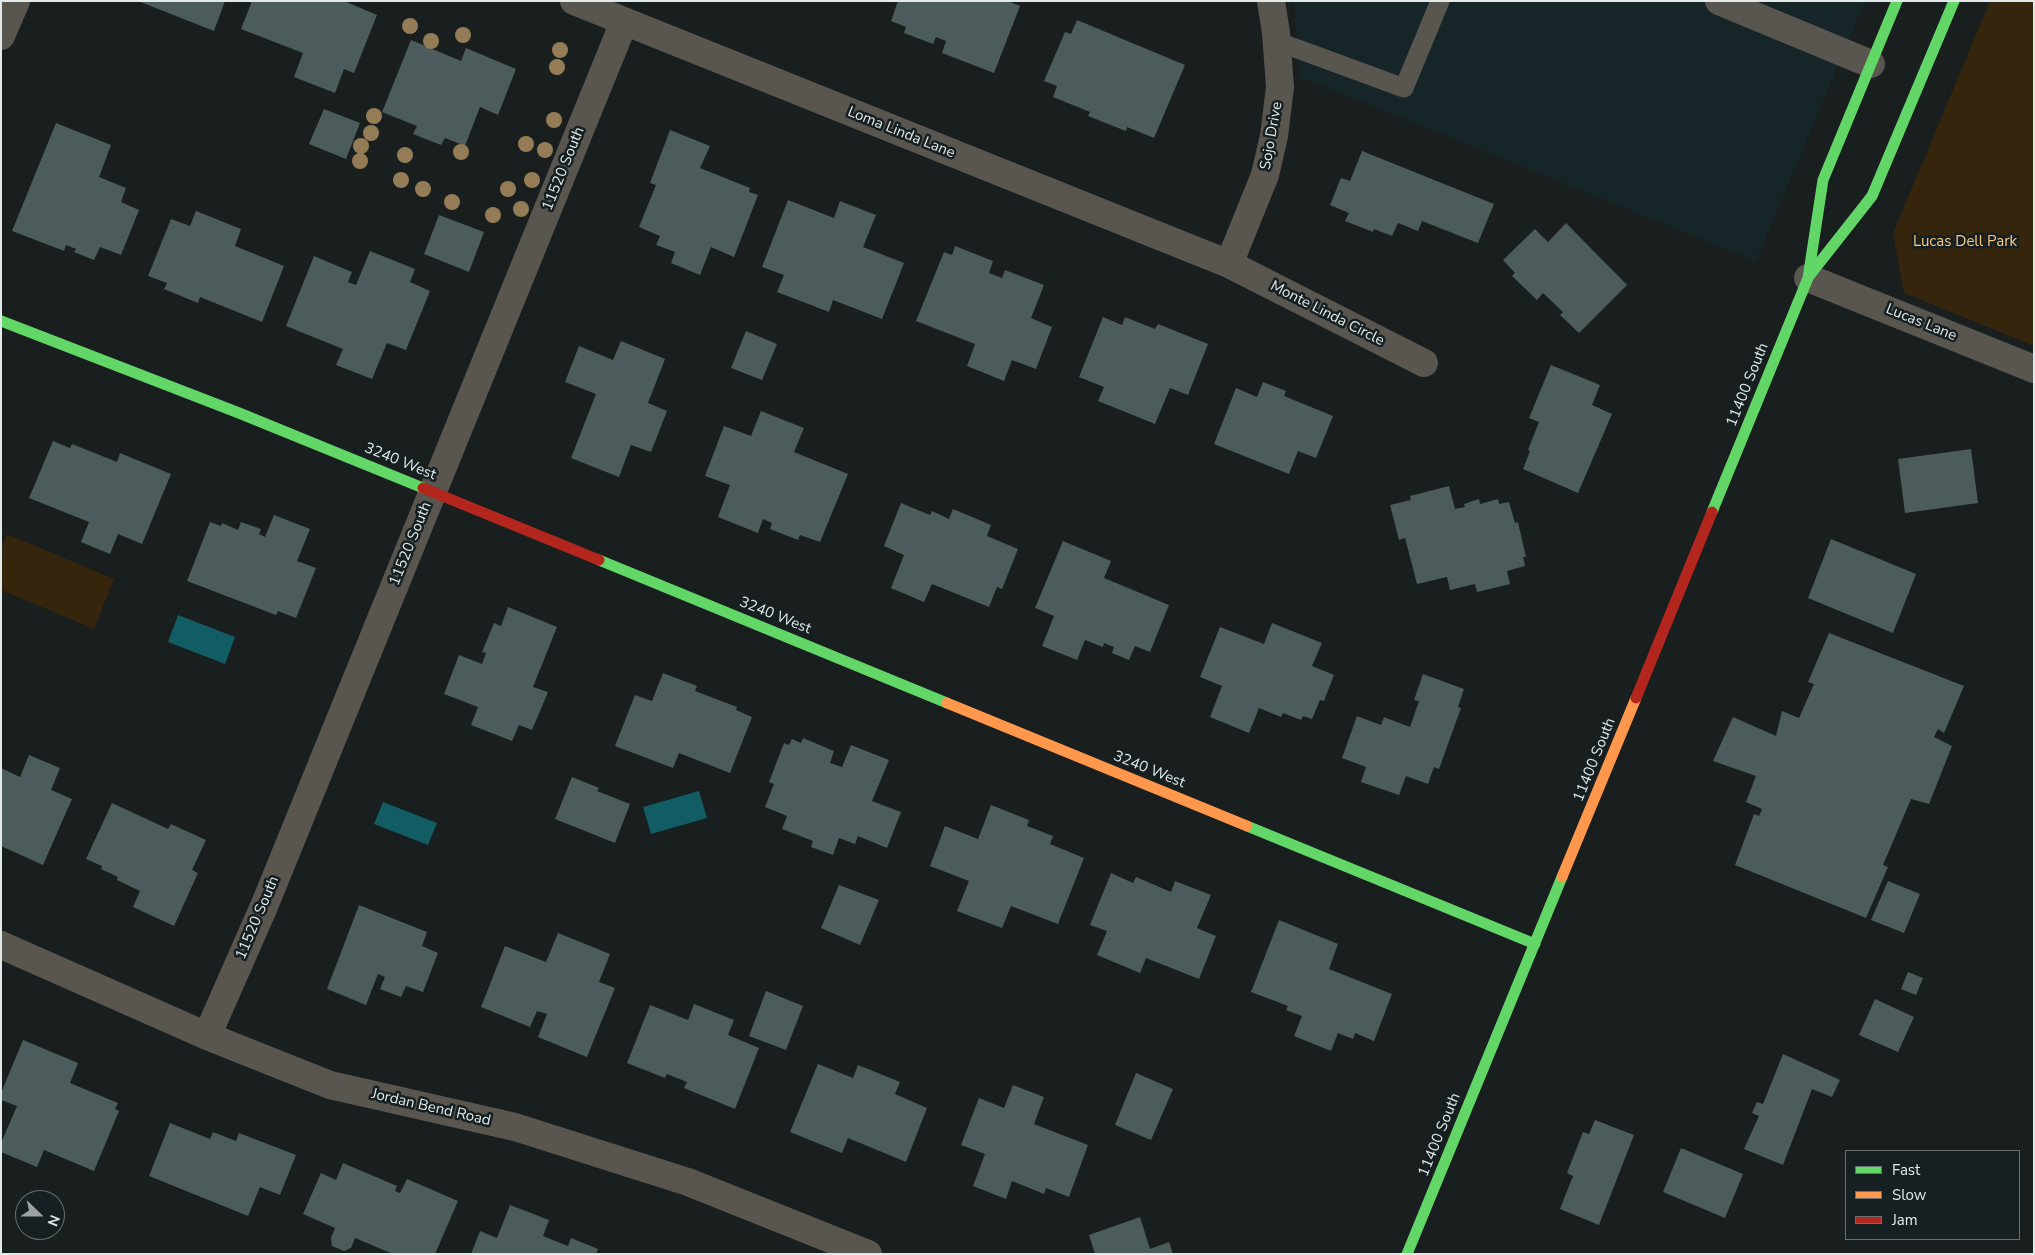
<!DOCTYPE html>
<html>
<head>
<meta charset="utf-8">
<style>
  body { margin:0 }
  #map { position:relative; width:2035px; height:1255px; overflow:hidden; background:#191e1e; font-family:"Nunito Sans",sans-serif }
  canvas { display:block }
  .frame { position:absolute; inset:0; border:2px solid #e2e9e9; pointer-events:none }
  .legend { position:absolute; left:1845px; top:1150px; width:175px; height:90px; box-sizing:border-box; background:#161f21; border:1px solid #687071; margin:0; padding:6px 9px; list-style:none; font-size:15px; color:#e2e9e9 }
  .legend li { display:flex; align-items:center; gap:10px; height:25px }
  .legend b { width:25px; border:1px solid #687071 }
  .north { position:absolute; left:15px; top:1190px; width:50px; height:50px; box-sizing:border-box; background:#161f21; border:1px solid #687071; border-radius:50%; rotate:112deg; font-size:14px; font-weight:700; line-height:20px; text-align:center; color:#e2e9e9 }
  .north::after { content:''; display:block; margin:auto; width:18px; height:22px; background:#9ca2a2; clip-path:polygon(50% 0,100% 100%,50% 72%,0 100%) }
</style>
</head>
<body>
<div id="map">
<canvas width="2035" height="1255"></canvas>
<div class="frame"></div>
<ul class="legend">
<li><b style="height:6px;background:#63d668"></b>Fast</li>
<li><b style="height:6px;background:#ff974d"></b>Slow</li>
<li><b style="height:6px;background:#b3261e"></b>Jam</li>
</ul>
<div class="north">N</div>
</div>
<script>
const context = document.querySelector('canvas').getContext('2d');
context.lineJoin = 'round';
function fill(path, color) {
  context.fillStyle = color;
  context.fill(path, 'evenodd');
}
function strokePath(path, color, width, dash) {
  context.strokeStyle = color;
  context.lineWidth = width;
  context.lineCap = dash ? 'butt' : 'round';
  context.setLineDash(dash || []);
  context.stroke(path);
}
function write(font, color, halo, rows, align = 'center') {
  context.font = font + ' "Nunito Sans",sans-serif';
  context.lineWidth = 5;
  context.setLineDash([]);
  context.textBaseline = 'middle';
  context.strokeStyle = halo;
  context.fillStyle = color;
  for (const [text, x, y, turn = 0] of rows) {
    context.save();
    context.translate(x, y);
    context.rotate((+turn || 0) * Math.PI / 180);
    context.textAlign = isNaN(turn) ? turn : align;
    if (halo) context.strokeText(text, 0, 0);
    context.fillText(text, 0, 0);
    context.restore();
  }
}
const built = new Path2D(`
  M1294,1H1865L1756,261L1300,77Z`);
const green = new Path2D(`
  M1990,1H2034V346L1904,293L1893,233Z
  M7,534L114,579L94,629L1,590V549Z`);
const water = new Path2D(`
  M178,615L235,637L225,664L168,642Z
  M699,791L707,818L651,834L643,807Z
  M383,802L437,823L428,845L374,824Z`);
const building = new Path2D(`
  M138,1H225L214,31Z
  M252,1H344L377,15L354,73L344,69L335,93L294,77L303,53L241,29Z
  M898,1H1008L1020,6L994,73L942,53L946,41L936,37L933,44L904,33L906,27L891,21Z
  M1077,20L1185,65L1154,138L1127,127L1126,131L1088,116L1090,112L1053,97L1057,86L1044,81L1065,32L1071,34Z
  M411,40L461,61L466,48L516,69L498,115L480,107L465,146L445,138L441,145L413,134L417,126L382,112Z
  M324,109L360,123L346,159L309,144Z
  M56,123L111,145L99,177L126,188L121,202L139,210L121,255L100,247L94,260L74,252L76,249L66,245L64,251L12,231Z
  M670,130L710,146L700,168L750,188L749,192L758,195L734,257L711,247L700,275L671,263L675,252L656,245L660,236L639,227L656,185L650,183Z
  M1362,151L1494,204L1478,243L1422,221L1418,231L1398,223L1392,236L1374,229L1373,232L1345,221L1349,213L1330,205L1341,178L1350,181Z
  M788,200L834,218L840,201L876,215L863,247L904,263L882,319L833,300L829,312L777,292L784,275L762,267Z
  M196,211L241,229L235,246L284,266L262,322L200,297L198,303L164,289L167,283L148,276L171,219L190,226Z
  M439,215L484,232L469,272L424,254Z
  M1566,223L1627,285L1579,333L1560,315L1563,312L1543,293L1537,300L1512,276L1515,273L1503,260L1535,229L1548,242Z
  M955,246L993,261L989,273L1002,278L1005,270L1044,285L1031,318L1052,327L1036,369L1012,360L1004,381L967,366L975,344L916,321L944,252L952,255Z
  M370,251L415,269L410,282L430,291L406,350L387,343L372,379L336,365L343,349L286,326L314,256L352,272L348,282L356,285Z
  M1103,317L1122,325L1125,317L1155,329L1158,324L1208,344L1188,395L1170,388L1155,424L1098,401L1104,387L1079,377Z
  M746,331L777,344L762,380L731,368Z
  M621,341L665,359L648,403L667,411L651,452L631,445L619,477L571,458L596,394L565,382L579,346L613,360Z
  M1551,365L1600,385L1592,405L1612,414L1578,493L1523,469L1530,451L1528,450L1539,422L1529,418Z
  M1263,382L1286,391L1284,396L1333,416L1316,458L1298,451L1289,474L1214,444L1236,388L1257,397Z
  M761,411L804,428L794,452L848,474L820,542L800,535L798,540L770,529L772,523L763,519L758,533L718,517L730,485L705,476L724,426L751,436Z
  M53,441L70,448L72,444L117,462L120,453L171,474L142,544L118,534L110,554L81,542L89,522L29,498Z
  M1971,449L1978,503L1905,513L1898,459Z
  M1449,486L1455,509L1465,507L1464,504L1479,499L1480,504L1498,499L1499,504L1509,502L1515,523L1518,522L1526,557H1523L1525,566L1507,571L1510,584L1477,592L1475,584L1450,590L1447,577L1417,584L1405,538L1399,540L1390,505L1411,500L1410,496Z
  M901,503L930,515L932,511L949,519L953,509L991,525L987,536L1018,549L1002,589L997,587L989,607L932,584L924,602L891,588L904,555L884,546Z
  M274,515L310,529L297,561L316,568L296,618L278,611L276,615L187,581L210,522L221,526L222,523L238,530L241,522L261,529L259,534L265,537Z
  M1831,539L1916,574L1893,633L1808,598Z
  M1063,541L1111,561L1104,578L1169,605L1150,652L1135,646L1129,660L1112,653L1114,647L1104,643L1103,647L1085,640L1077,660L1042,646L1054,616L1035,608Z
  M508,607L557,627L533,687L548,692L532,730L519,725L512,741L471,725L478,707L444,694L459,655L482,664L486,653L482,652L494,623L501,626Z
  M1272,623L1322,643L1312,666L1334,675L1324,701L1320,700L1312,719L1303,716L1301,720L1283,713L1281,717L1259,708L1249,733L1210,717L1222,686L1200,677L1220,627L1264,644Z
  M1829,633L1964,686L1944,733L1938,729L1934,737L1952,746L1929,804L1911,799L1883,865L1888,867L1866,918L1735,865L1754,814L1759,816L1762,809L1746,802L1756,776L1713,761L1733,717L1776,736L1782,711L1799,718L1814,684L1808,682Z
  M663,673L697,686L695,691L737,707L736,710L752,717L730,773L679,753L673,768L615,746L635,695L652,701Z
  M1423,674L1464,689L1458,707L1461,708L1439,769L1434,767L1428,784L1406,776L1399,795L1361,782L1366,767L1342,758L1357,716L1381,725L1384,717L1410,727L1419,701L1414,700Z
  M803,738L834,751L830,763L842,767L851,745L889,760L872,801L901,812L887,848L858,836L855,844L839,838L833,855L811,847L813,841L782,829L787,816L765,807L774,784L769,782L784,743L789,745L792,739L801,743Z
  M29,755L60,768L51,790L72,799L43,865L1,846V768L20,777Z
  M572,777L599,788L597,791L630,804L615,843L555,819Z
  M112,803L168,829L171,824L206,840L192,870L198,873L174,926L133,907L140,891L117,880L118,877L101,869L102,866L86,859Z
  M991,805L1029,820L1027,826L1053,836L1050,844L1084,858L1058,924L1011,906L1002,928L957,911L969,881L930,866L945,826L978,839Z
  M1111,873L1133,883L1136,877L1171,892L1175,881L1211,895L1197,928L1216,936L1199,979L1146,958L1140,973L1097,955L1107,931L1090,925Z
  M1888,881L1920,894L1904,933L1871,920Z
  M839,885L879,900L860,945L821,928Z
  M359,905L427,932L422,946L438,953L423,992L406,986L401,997L380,989L385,977L378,974L366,1005L327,989Z
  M1279,920L1338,944L1329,969L1392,994L1374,1041L1355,1033L1353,1039L1338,1033L1331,1051L1294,1036L1302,1016L1286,1010L1288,1006L1251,992Z
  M558,933L610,954L599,982L615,988L587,1057L538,1037L547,1014L537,1011L530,1027L481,1007L505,946L546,962Z
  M1908,972L1923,978L1916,995L1901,989Z
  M766,991L803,1006L786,1050L749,1036Z
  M1875,999L1914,1017L1898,1052L1859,1035Z
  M694,1004L734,1020L728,1035L759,1048L735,1109L684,1088L687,1082L667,1074L665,1078L627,1063L650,1005L688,1020Z
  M23,1040L78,1063L70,1083L118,1103L115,1109L119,1111L94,1171L44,1150L37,1167L1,1152V1143L17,1106L1,1100V1093Z
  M1783,1054L1840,1080L1832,1097L1812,1089L1783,1165L1744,1149L1759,1116L1752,1113L1757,1102L1763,1104Z
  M818,1064L853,1078L858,1065L900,1082L895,1094L927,1108L906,1162L848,1138L842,1153L790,1132Z
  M1136,1073L1173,1089L1151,1140L1115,1125Z
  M1013,1085L1044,1097L1034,1124L1088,1145L1069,1197L1046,1188L1044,1194L1012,1181L1006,1199L973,1186L985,1154L961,1145L979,1098L1004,1108Z
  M1595,1120L1634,1135L1599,1225L1560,1209L1573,1176L1567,1173L1583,1132L1589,1134Z
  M170,1123L210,1139L213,1132L236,1141L239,1133L296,1155L280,1195L260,1187L248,1216L149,1176Z
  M1681,1148L1743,1174L1725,1218L1663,1192Z
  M343,1163L397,1186L395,1191L400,1193L407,1179L458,1201L435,1254H393L355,1238L351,1248L344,1251L332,1246L331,1238L335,1228L303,1214L321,1173L336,1180Z
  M510,1205L549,1220L543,1236L568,1246L571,1238L598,1249L596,1254H471L480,1231L497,1238Z
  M1140,1217L1150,1249L1169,1242L1173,1254H1095L1089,1235Z`);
const lane = new Path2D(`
  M1276,41L1404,88L1440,1`);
const street = new Path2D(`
  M574,1L1229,264L1424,363
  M1719,1L1871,64
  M1,36L16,1
  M1229,264L1265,175L1274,136L1280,87L1276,33L1271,1
  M1808,278L2034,369
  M1,945L207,1036L330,1085L515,1127L688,1182L868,1254
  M207,1036L265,904L624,22`);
const fast = new Path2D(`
  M1809,276L1872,196L1954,1
  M1,321L239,413L423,488
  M1712,512L1808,278L1823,180L1897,1
  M599,560L947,703
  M1247,826L1535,944
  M1407,1254L1562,877`);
const slow = new Path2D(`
  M947,703L1247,826
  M1562,877L1636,698`);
const jam = new Path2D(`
  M423,488L599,560
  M1636,698L1712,512`);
const trees = [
  [410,26],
  [463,35],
  [431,41],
  [560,50],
  [557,67],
  [374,116],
  [554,120],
  [371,133],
  [526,144],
  [361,146],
  [545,150],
  [461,152],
  [405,155],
  [360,161],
  [401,180],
  [532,180],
  [423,189],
  [508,189],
  [452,202],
  [521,209],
  [493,215]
];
const streetNames = [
  ["Loma Linda Lane",901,133,22],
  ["Sojo Drive",1272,136,-80],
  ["11520 South",564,169,-68],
  ["Monte Linda Circle",1327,314,27],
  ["Lucas Lane",1921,323,22],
  ["11400 South",1748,385,-68],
  ["3240 West",400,462,22],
  ["11520 South",411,544,-68],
  ["3240 West",775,616,22],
  ["11400 South",1595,760,-68],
  ["3240 West",1149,770,22],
  ["11520 South",258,918,-67],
  ["Jordan Bend Road",431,1108,13],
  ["11400 South",1440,1135,-68]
];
const parkNames = [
  ["Lucas Dell Park",1965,242]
];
fill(built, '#162628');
fill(green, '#34250c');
fill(water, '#125c64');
fill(building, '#4c5c5d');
strokePath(lane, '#59554f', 19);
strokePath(street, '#59554f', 28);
strokePath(fast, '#63d668', 11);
strokePath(slow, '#ff974d', 11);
strokePath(jam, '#b3261e', 11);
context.fillStyle = '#947d56';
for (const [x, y] of trees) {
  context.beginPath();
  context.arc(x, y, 8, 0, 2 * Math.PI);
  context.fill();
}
write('15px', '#e2e9e9', '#161f21', streetNames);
write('15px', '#f8ca83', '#161f21', parkNames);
</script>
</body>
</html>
